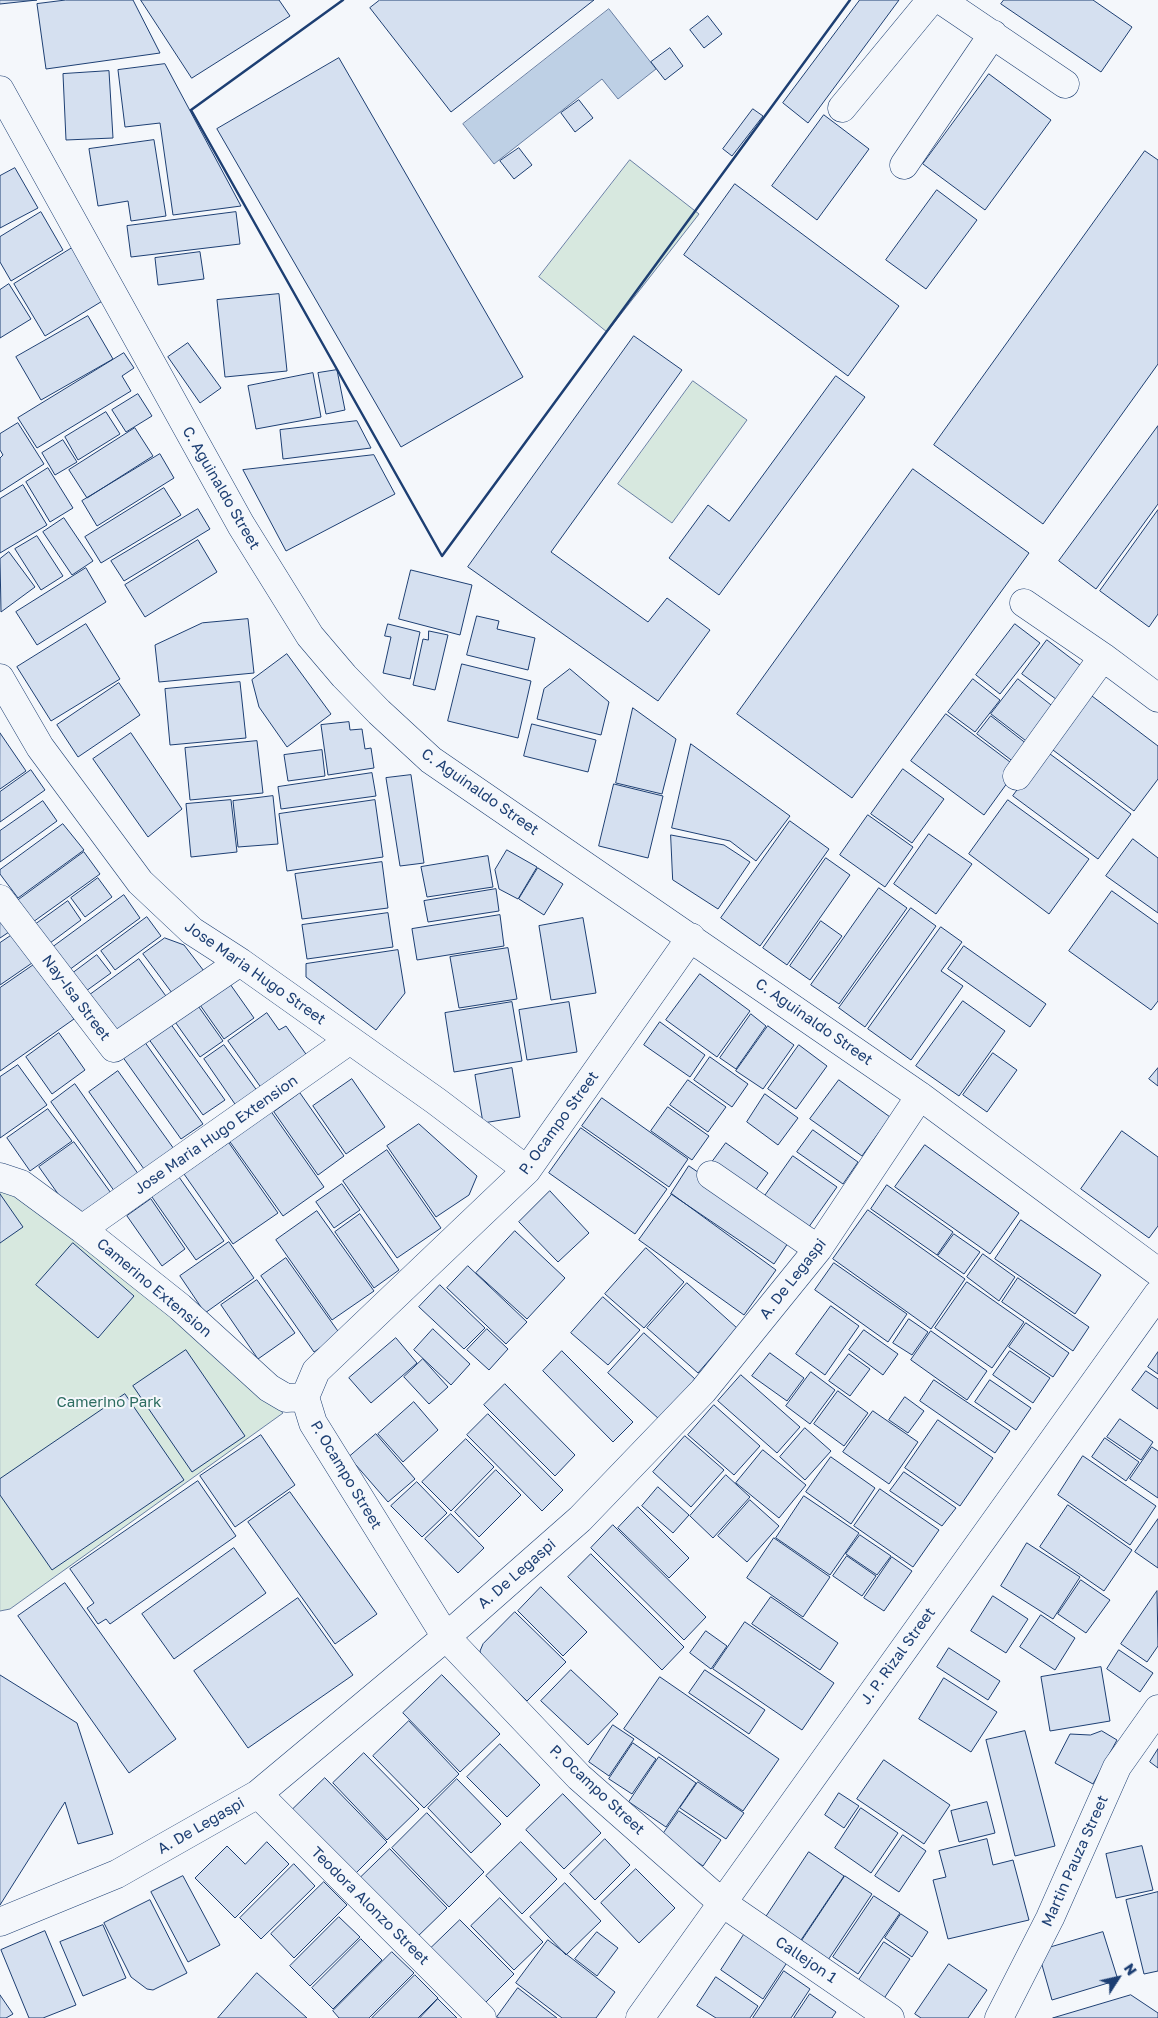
<!DOCTYPE html>
<html>
<head>
<meta charset="utf-8">
<style>
  body { margin:0 }
  #map { position:relative; width:1158px; height:2018px; overflow:hidden; background:#f4f7fb; font-family:"Golos Text",sans-serif }
  canvas { display:block }
  .north { position:absolute; left:1093px; top:1953px; width:50px; height:50px; -webkit-text-stroke:4px #f4f7fb; paint-order:stroke; rotate:55deg; font-size:14px; font-weight:700; line-height:20px; text-align:center; color:#1d3f73 }
  .north::after { content:''; display:block; margin:auto; width:18px; height:22px; background:#1d3f73; clip-path:polygon(50% 0,100% 100%,50% 72%,0 100%) }
</style>
</head>
<body>
<div id="map">
<canvas width="1158" height="2018"></canvas>
<div class="north">N</div>
</div>
<script>
const context = document.querySelector('canvas').getContext('2d');
context.lineJoin = 'round';
function fill(path, color) {
  context.fillStyle = color;
  context.fill(path, 'evenodd');
}
function strokePath(path, color, width, dash) {
  context.strokeStyle = color;
  context.lineWidth = width;
  context.lineCap = dash ? 'butt' : 'round';
  context.setLineDash(dash || []);
  context.stroke(path);
}
function write(font, color, halo, rows, align = 'center') {
  context.font = font + ' "Golos Text",sans-serif';
  context.lineWidth = 4;
  context.setLineDash([]);
  context.textBaseline = 'middle';
  context.strokeStyle = halo;
  context.fillStyle = color;
  for (const [text, x, y, turn = 0] of rows) {
    context.save();
    context.translate(x, y);
    context.rotate((+turn || 0) * Math.PI / 180);
    context.textAlign = isNaN(turn) ? turn : align;
    if (halo) context.strokeText(text, 0, 0);
    context.fillText(text, 0, 0);
    context.restore();
  }
}
const green = new Path2D(`
  M630,160L699,214L607,332L539,277Z
  M693,381L747,420L672,523L618,484Z
  M0,1183L186,1324L283,1413L10,1609L0,1611Z`);
const water = new Path2D(`
  M609,9L656,69L618,99L602,79L494,164L463,124Z`);
const building = new Path2D(`
  M0,0H37L0,4Z
  M66,0H133L160,53L46,69L37,4Z
  M141,0H279L290,16L192,78Z
  M380,0H594L451,112L370,8Z
  M860,0H899L808,123L783,103Z
  M1004,0H1093L1132,27L1101,72L1001,4Z
  M708,16L722,34L704,48L690,30Z
  M670,48L683,66L665,80L651,62Z
  M339,58L523,377L401,447L217,129Z
  M165,64L241,206L173,215L160,123L125,127L118,70Z
  M109,71L113,138L66,140L63,74Z
  M989,74L1051,120L985,210L923,164Z
  M579,100L593,118L575,132L561,113Z
  M753,109L763,116L732,156L723,149Z
  M824,115L869,149L817,220L772,186Z
  M154,140L166,216L131,221L128,201L98,206L89,149Z
  M519,148L532,165L514,179L500,161Z
  M1145,151L1158,160V364L1043,524L934,445Z
  M15,168L38,208L0,228V176Z
  M735,184L899,306L848,376L684,255Z
  M937,190L977,220L926,289L886,260Z
  M41,212L63,250L11,281L0,262V237Z
  M236,212L240,244L131,257L127,226Z
  M72,248L104,300L45,336L14,284Z
  M200,252L204,279L158,285L155,258Z
  M9,284L31,319L0,338V290Z
  M279,294L287,371L225,377L217,300Z
  M88,316L113,359L41,400L16,357Z
  M634,336L682,370L551,552L648,622L667,598L710,630L658,701L468,567Z
  M188,343L221,388L200,403L168,357Z
  M124,353L134,368L122,376L131,391L37,448L18,418Z
  M337,370L345,410L326,414L318,373Z
  M313,373L321,417L256,429L248,386Z
  M836,376L865,397L719,595L669,558L708,505L729,521Z
  M138,394L152,416L126,432L112,410Z
  M106,412L120,434L78,460L65,437Z
  M357,421L371,448L283,459L280,430Z
  M18,423L44,464L0,492V458L3,455L0,450V434Z
  M1158,426V504L1096,589L1059,561Z
  M135,428L153,456L87,498L69,470Z
  M63,440L77,462L55,475L42,453Z
  M160,454L174,478L97,526L82,501Z
  M374,455L395,494L286,551L243,470Z
  M48,468L73,508L50,522L26,482Z
  M913,469L1029,553L852,798L737,714Z
  M23,485L47,525L0,553V499Z
  M164,488L181,515L101,563L85,537Z
  M198,509L210,529L124,581L111,561Z
  M1158,510V614L1149,627L1100,591Z
  M64,518L93,561L72,575L43,532Z
  M37,536L63,576L41,590L15,549Z
  M198,540L217,572L145,617L125,585Z
  M9,552L35,587L1,612L0,559Z
  M86,568L106,602L37,645L16,612Z
  M411,570L472,585L460,635L399,619Z
  M477,616L499,621L497,629L535,638L528,670L467,655Z
  M248,619L254,673L159,682L155,645L202,623Z
  M86,624L120,679L51,721L17,667Z
  M388,624L420,632L410,679L383,673L391,637L385,636Z
  M1015,624L1040,643L1000,694L976,675Z
  M429,631L448,635L435,690L413,685L423,639L428,640Z
  M1047,640L1089,672L1064,705L1022,674Z
  M287,654L331,714L287,747L259,707L252,680Z
  M462,664L531,681L518,738L448,721Z
  M570,669L609,702L601,735L537,719L544,689Z
  M973,679L1000,700L975,732L948,712Z
  M1018,679L1060,712L1034,747L991,714Z
  M240,682L246,738L170,745L165,689Z
  M119,683L140,715L78,757L57,725Z
  M1084,690L1158,746V779L1134,811L1045,744Z
  M633,708L676,739L662,794L616,783Z
  M946,714L1018,768L984,815L911,761Z
  M991,716L1032,748L1019,766L977,734Z
  M349,722L350,730L362,729L365,749L371,748L374,768L328,775L321,725Z
  M532,724L596,740L588,772L524,756Z
  M0,733L26,771L0,789Z
  M131,733L182,809L148,837L93,759Z
  M257,741L263,793L190,800L185,748Z
  M691,744L790,816L756,861L730,841L672,828Z
  M322,750L325,776L288,781L284,755Z
  M1046,751L1131,814L1098,859L1013,796Z
  M903,769L944,799L912,843L871,814Z
  M31,770L45,790L0,822V792Z
  M372,773L376,796L281,809L278,787Z
  M411,775L424,863L400,866L386,778Z
  M614,784L663,796L648,858L599,846Z
  M273,796L278,844L238,847L233,801Z
  M231,800L237,852L191,857L186,804Z
  M375,800L383,857L287,871L279,814Z
  M1008,800L1089,859L1049,914L969,854Z
  M43,801L57,821L0,862V831Z
  M868,815L913,847L885,887L840,855Z
  M790,821L829,849L760,946L721,918Z
  M63,824L84,850L18,898L0,874V870Z
  M929,834L972,864L936,914L894,884Z
  M671,835L724,845L750,862L718,909L673,880Z
  M1133,839L1158,858V913L1106,876Z
  M507,850L537,867L518,899L499,889L495,870Z
  M84,852L100,874L33,922L17,901Z
  M488,856L493,887L427,897L421,867Z
  M826,858L850,875L787,965L763,948Z
  M382,862L388,908L302,919L295,874Z
  M538,868L563,884L544,915L519,899Z
  M98,878L112,897L85,917L71,898Z
  M879,888L907,908L839,1004L811,985Z
  M496,889L499,911L428,922L424,901Z
  M1112,891L1158,924V1001L1151,1010L1069,951Z
  M124,895L140,918L69,970L53,947Z
  M68,901L81,920L50,943L36,924Z
  M911,908L936,926L865,1027L839,1008Z
  M388,913L393,947L307,959L302,925Z
  M500,915L504,946L417,960L412,929Z
  M147,917L161,936L115,970L101,951Z
  M583,918L596,993L551,1000L539,926Z
  M0,919L9,932L0,938Z
  M821,921L842,936L810,980L790,966Z
  M941,927L962,942L941,971L963,986L911,1060L868,1029Z
  M12,935L32,963L0,985V943Z
  M165,938L184,945L207,975L175,997L143,954Z
  M964,946L1046,1004L1030,1027L948,969Z
  M508,948L517,999L459,1008L450,957Z
  M398,950L405,993L376,1030L306,977V964Z
  M97,955L111,973L86,991L73,973Z
  M139,959L171,1003L120,1041L87,997Z
  M35,964L74,1019L0,1071V988Z
  M700,974L750,1011L717,1057L666,1020Z
  M230,984L254,1018L224,1039L200,1005Z
  M963,1001L1005,1031L959,1096L916,1066Z
  M512,1002L522,1061L454,1072L445,1013Z
  M569,1002L577,1052L527,1060L519,1010Z
  M196,1003L223,1041L200,1057L173,1019Z
  M267,1013L279,1030L286,1026L308,1057L262,1089L228,1041Z
  M751,1014L766,1026L736,1069L720,1058Z
  M660,1022L705,1055L690,1077L644,1045Z
  M170,1023L225,1100L203,1115L148,1038Z
  M768,1026L794,1045L763,1089L736,1071Z
  M59,1033L85,1070L52,1094L26,1057Z
  M144,1041L203,1124L181,1139L122,1056Z
  M224,1045L258,1092L237,1107L204,1059Z
  M799,1045L827,1066L796,1109L768,1089Z
  M993,1053L1017,1070L987,1112L963,1095Z
  M710,1057L748,1084L732,1107L694,1080Z
  M18,1065L47,1105L0,1138V1077Z
  M512,1068L520,1117L483,1123L475,1075Z
  M1158,1068V1086L1149,1079Z
  M118,1071L174,1149L144,1169L89,1092Z
  M352,1079L385,1127L346,1154L313,1106Z
  M688,1080L726,1107L708,1132L670,1105Z
  M839,1080L890,1117L862,1156L810,1119Z
  M75,1084L139,1175L115,1192L51,1102Z
  M300,1093L344,1156L318,1175L274,1112Z
  M765,1094L798,1118L778,1145L747,1122Z
  M602,1098L688,1159L669,1187L582,1126Z
  M668,1107L709,1136L692,1160L651,1131Z
  M48,1109L72,1141L30,1171L7,1138Z
  M270,1110L324,1187L283,1216L228,1139Z
  M419,1124L477,1176L469,1195L436,1217L387,1146Z
  M581,1128L667,1189L635,1234L549,1173Z
  M813,1130L858,1162L843,1184L797,1152Z
  M1122,1131L1158,1157V1226L1149,1238L1081,1189Z
  M74,1142L116,1200L80,1225L39,1167Z
  M229,1143L278,1213L233,1244L184,1174Z
  M726,1143L768,1173L752,1195L710,1165Z
  M925,1145L1019,1213L990,1254L895,1187Z
  M387,1150L441,1228L397,1258L343,1181Z
  M793,1156L837,1187L806,1231L762,1200Z
  M689,1166L792,1237L774,1264L671,1194Z
  M179,1177L224,1241L196,1260L152,1197Z
  M342,1184L360,1210L334,1228L316,1202Z
  M887,1185L953,1232L937,1255L871,1209Z
  M550,1191L589,1233L558,1262L519,1222Z
  M0,1194L23,1227L0,1243Z
  M672,1194L776,1270L744,1315L639,1240Z
  M151,1199L185,1249L162,1266L127,1216Z
  M868,1210L965,1279L931,1329L833,1259Z
  M317,1211L374,1291L332,1320L276,1240Z
  M360,1214L399,1270L374,1288L335,1232Z
  M1021,1220L1101,1275L1075,1314L995,1259Z
  M515,1231L565,1278L527,1319L476,1273Z
  M954,1234L980,1252L964,1274L938,1256Z
  M229,1242L254,1278L205,1313L180,1276Z
  M73,1243L134,1296L98,1338L36,1285Z
  M646,1248L684,1282L644,1328L605,1294Z
  M983,1254L1015,1277L999,1301L967,1277Z
  M286,1258L340,1334L314,1352L261,1276Z
  M834,1263L907,1314L888,1342L815,1290Z
  M468,1266L527,1322L506,1344L447,1288Z
  M1018,1278L1089,1327L1073,1351L1002,1302Z
  M257,1280L295,1333L258,1359L221,1305Z
  M967,1282L1024,1322L992,1368L935,1328Z
  M687,1283L737,1328L698,1373L647,1328Z
  M440,1285L485,1328L464,1349L419,1307Z
  M603,1297L640,1330L608,1365L571,1333Z
  M831,1306L859,1326L825,1375L796,1354Z
  M909,1319L928,1332L912,1355L893,1343Z
  M1026,1323L1069,1353L1053,1377L1009,1347Z
  M433,1329L470,1364L451,1385L414,1350Z
  M487,1329L508,1349L489,1370L467,1350Z
  M864,1330L898,1354L883,1375L849,1350Z
  M931,1331L987,1371L967,1400L911,1360Z
  M644,1333L695,1379L659,1419L608,1373Z
  M396,1338L417,1363L371,1403L349,1378Z
  M186,1350L245,1436L192,1472L133,1386Z
  M562,1351L633,1422L613,1442L543,1371Z
  M1010,1351L1050,1378L1033,1403L993,1375Z
  M1158,1352V1374L1148,1367Z
  M770,1353L804,1378L787,1401L752,1376Z
  M849,1354L870,1369L850,1396L829,1381Z
  M423,1359L448,1387L429,1404L404,1377Z
  M1146,1371L1158,1379V1409L1132,1390Z
  M811,1372L835,1390L810,1424L786,1406Z
  M741,1375L800,1427L777,1453L718,1401Z
  M934,1380L1010,1431L995,1453L920,1401Z
  M990,1380L1031,1408L1016,1430L975,1402Z
  M505,1384L575,1455L555,1476L484,1405Z
  M838,1391L868,1413L844,1446L814,1424Z
  M125,1394L184,1480L52,1570L0,1495V1479Z
  M905,1397L924,1411L908,1433L889,1420Z
  M414,1402L438,1430L403,1462L378,1434Z
  M714,1405L760,1446L734,1475L688,1435Z
  M873,1411L918,1442L889,1484L843,1452Z
  M488,1414L563,1490L542,1511L467,1435Z
  M1120,1419L1153,1442L1141,1460L1107,1437Z
  M938,1420L993,1458L960,1506L905,1468Z
  M805,1428L831,1451L805,1480L780,1457Z
  M376,1434L415,1479L388,1502L349,1457Z
  M261,1435L295,1485L235,1527L200,1476Z
  M685,1436L724,1470L691,1507L653,1472Z
  M1105,1438L1139,1462L1126,1481L1092,1457Z
  M466,1439L494,1467L451,1511L422,1482Z
  M1152,1447L1158,1451V1498L1130,1479Z
  M763,1450L806,1485L779,1518L736,1483Z
  M1083,1456L1156,1506L1130,1545L1058,1495Z
  M831,1457L875,1488L851,1524L806,1492Z
  M496,1470L521,1495L479,1537L455,1512Z
  M904,1472L956,1508L942,1526L890,1491Z
  M726,1475L750,1497L713,1538L690,1516Z
  M198,1481L236,1536L110,1624L106,1619L98,1624L87,1608L94,1603L70,1569Z
  M417,1482L447,1513L422,1537L391,1506Z
  M658,1487L689,1515L673,1533L642,1506Z
  M880,1489L939,1530L913,1567L854,1526Z
  M290,1492L377,1614L335,1644L248,1522Z
  M804,1496L859,1533L830,1575L776,1538Z
  M750,1500L779,1526L747,1562L718,1536Z
  M1068,1505L1132,1550L1104,1591L1040,1547Z
  M638,1507L689,1558L669,1578L618,1528Z
  M451,1514L484,1548L458,1573L425,1539Z
  M1158,1519V1568L1135,1552Z
  M613,1525L706,1617L684,1640L591,1548Z
  M860,1535L891,1556L877,1575L846,1554Z
  M774,1538L830,1577L803,1617L747,1578Z
  M1027,1543L1080,1577L1053,1619L1001,1586Z
  M234,1548L266,1593L174,1659L142,1614Z
  M591,1554L684,1647L662,1670L568,1577Z
  M847,1556L876,1576L862,1596L833,1576Z
  M892,1557L912,1571L884,1611L864,1598Z
  M1081,1580L1110,1600L1086,1633L1058,1614Z
  M65,1583L176,1739L129,1773L18,1616Z
  M541,1587L587,1632L563,1656L518,1611Z
  M1157,1591L1158,1646L1147,1662L1121,1644Z
  M993,1596L1028,1619L1006,1653L971,1631Z
  M771,1597L838,1643L820,1670L752,1624Z
  M298,1598L353,1675L248,1748L194,1671Z
  M515,1612L566,1662L527,1701L482,1657L480,1651L483,1644Z
  M1041,1615L1075,1638L1055,1670L1020,1647Z
  M745,1622L834,1683L802,1730L713,1669Z
  M706,1631L727,1646L711,1669L690,1653Z
  M949,1648L1000,1681L988,1700L937,1667Z
  M1119,1650L1153,1673L1140,1692L1107,1669Z
  M1101,1667L1110,1721L1050,1731L1041,1677Z
  M571,1670L618,1714L588,1745L541,1701Z
  M705,1670L765,1710L749,1734L689,1693Z
  M0,1675L77,1723L113,1834L78,1844L65,1802L0,1905Z
  M442,1675L500,1734L460,1772L403,1713Z
  M660,1677L779,1759L743,1811L624,1729Z
  M944,1678L997,1712L971,1752L919,1719Z
  M409,1721L459,1774L424,1808L373,1756Z
  M613,1725L634,1739L609,1776L589,1762Z
  M1025,1731L1055,1846L1015,1856L986,1740Z
  M1102,1731L1117,1740L1093,1784L1055,1763L1070,1734L1090,1735Z
  M633,1743L656,1759L632,1794L609,1779Z
  M500,1744L540,1785L507,1817L467,1777Z
  M1158,1749V1768L1150,1762Z
  M364,1753L419,1809L387,1840L333,1783Z
  M659,1757L696,1783L666,1827L629,1802Z
  M884,1760L950,1805L924,1844L857,1799Z
  M325,1778L387,1842L352,1877L290,1812Z
  M457,1779L501,1824L471,1853L428,1808Z
  M698,1782L744,1813L726,1839L680,1808Z
  M839,1793L859,1806L844,1828L825,1815Z
  M563,1794L601,1833L564,1869L526,1830Z
  M987,1802L995,1833L959,1842L951,1811Z
  M861,1808L898,1833L871,1873L835,1848Z
  M679,1811L721,1840L703,1866L661,1837Z
  M427,1813L484,1872L449,1907L392,1848Z
  M903,1835L926,1851L899,1892L875,1876Z
  M605,1839L630,1865L595,1900L570,1874Z
  M987,1839L993,1865L1013,1860L1029,1920L948,1939L933,1880L946,1877L939,1851Z
  M267,1842L289,1864L235,1918L195,1878L227,1846L245,1864Z
  M521,1842L557,1879L522,1914L486,1876Z
  M1142,1846L1153,1890L1116,1898L1106,1854Z
  M390,1849L447,1908L414,1940L357,1881Z
  M809,1852L844,1876L799,1943L764,1920Z
  M294,1864L315,1886L261,1939L240,1918Z
  M636,1869L675,1908L639,1943L601,1903Z
  M183,1876L220,1945L188,1962L151,1892Z
  M845,1876L872,1894L826,1963L799,1945Z
  M324,1882L347,1905L294,1958L271,1934Z
  M565,1883L601,1921L566,1955L530,1917Z
  M1158,1892V1971L1144,1974L1126,1900Z
  M874,1896L900,1913L858,1974L833,1957Z
  M500,1898L543,1942L514,1970L471,1926Z
  M150,1900L187,1973L153,1990L147,1989L131,1977L104,1923Z
  M901,1914L928,1932L912,1957L885,1938Z
  M339,1917L360,1937L310,1986L290,1966Z
  M460,1920L514,1974L484,2004L430,1949Z
  M103,1925L126,1978L83,1996L60,1942Z
  M45,1931L76,2005L43,2018H29L1,1950Z
  M597,1932L618,1948L597,1976L575,1959Z
  M1103,1932L1118,1980L1052,2000L1038,1951Z
  M745,1933L788,1961L763,1999L721,1970Z
  M361,1939L382,1960L333,2009L312,1988Z
  M548,1940L615,1992L596,2018H562L516,1983Z
  M884,1942L910,1959L883,2000L857,1983Z
  M392,1952L414,1973L369,2018H339L333,2011Z
  M949,1964L987,1990L968,2018H921L915,2014Z
  M784,1971L810,1989L791,2018H753Z
  M257,1973L307,2018H218Z
  M415,1975L438,1998L418,2018H372Z
  M716,1977L758,2006L750,2018H716L697,2006Z
  M518,1988L557,2018H499L497,2017Z
  M810,1994L836,2012L832,2018H794Z
  M0,1995L13,2014L6,2018H0Z
  M1131,1995L1158,2013V2018H1053Z
  M438,1999L457,2018H420Z`);
const minor = new Path2D(`
  M941,0L1065,84
  M0,90L241,525L310,636L344,676L379,712L431,760L920,1096L1158,1272
  M842,108L931,0
  M904,165L993,34
  M1024,603L1103,657L1158,698
  M0,678L40,747L140,882L192,931L240,962L436,1101L527,1170
  M1017,776L1103,657
  M0,899L114,1048L240,962
  M691,937L527,1170L316,1371L305,1397L313,1423L446,1637L579,1777L721,1902L890,2018
  M711,1175L818,1249
  M0,1177L21,1184L82,1229L180,1307L269,1388L286,1398L305,1397
  M82,1229L350,1040
  M258,1794L482,2018
  M0,1922L117,1874L258,1794L446,1637L580,1519L703,1391L818,1249L920,1096
  M640,2018L1158,1294
  M999,2018L1050,1918L1117,1767L1158,1709`);
const wall = new Path2D(`
  M343,0L191,110L442,556L850,0`);
const streetNames = [
  ["C. Aguinaldo Street",221,488,60],
  ["C. Aguinaldo Street",480,792,35],
  ["Jose Maria Hugo Street",255,973,35],
  ["Nay-Isa Street",76,998,53],
  ["C. Aguinaldo Street",814,1022,35],
  ["P. Ocampo Street",559,1123,-54],
  ["Jose Maria Hugo Extension",216,1135,-35],
  ["A. De Legaspi",793,1279,-52],
  ["Camerino Extension",154,1288,40],
  ["P. Ocampo Street",346,1475,59],
  ["A. De Legaspi",517,1574,-41],
  ["J. P. Rizal Street",898,1656,-54],
  ["P. Ocampo Street",597,1790,43],
  ["A. De Legaspi",201,1826,-30],
  ["Martin Pauza Street",1075,1861,-66],
  ["Teodora Alonzo Street",370,1906,45],
  ["Callejon 1",806,1960,34]
];
const parkNames = [
  ["Camerino Park",109,1402]
];
fill(green, '#d7e8df');
strokePath(green, '#687fa3', 1);
fill(water, '#bed0e5');
strokePath(water, '#687fa3', 1);
fill(building, '#d5e0f0');
strokePath(building, '#1d3f73', 1);
strokePath(minor, '#1d3f73', 29);
strokePath(minor, '#f4f7fb', 28);
strokePath(wall, '#1d3f73', 2.5);
write('15px', '#1d3f73', '#f4f7fb', streetNames);
write('15px', '#2c6c60', '#f4f7fb', parkNames);
</script>
</body>
</html>
